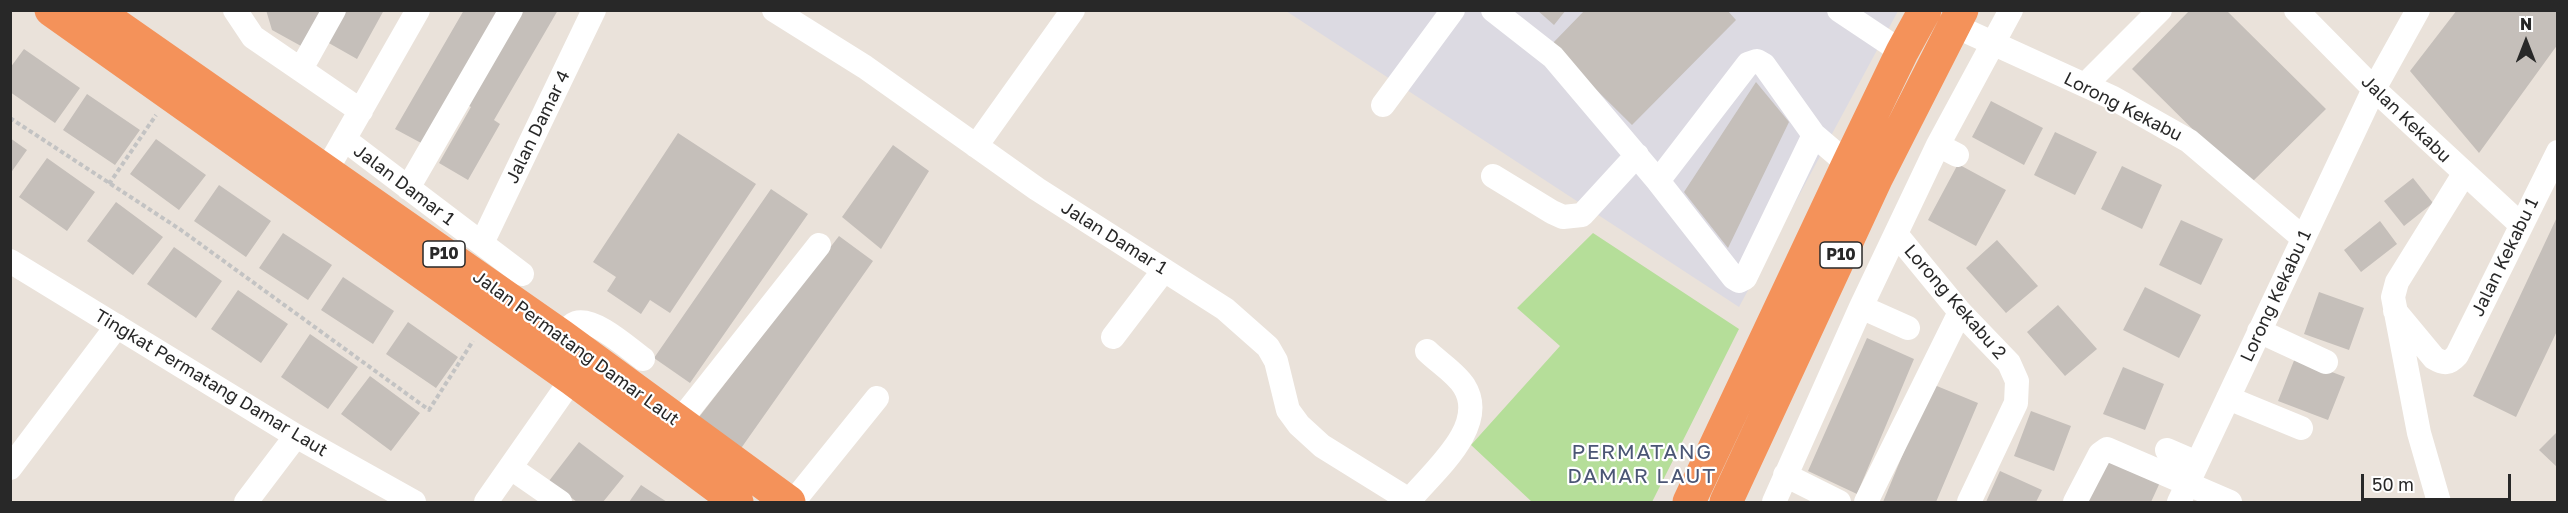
<!DOCTYPE html>
<html>
<head>
<meta charset="utf-8">
<style>
  body { margin:0 }
  #map { position:relative; width:2568px; height:513px; overflow:hidden; background:#eae2da; font-family:"Golos Text",sans-serif }
  canvas { display:block }
  .frame { position:absolute; inset:0; border:12px solid #282828; pointer-events:none }
  .north { position:absolute; left:2496px; top:12px; width:60px; height:60px; -webkit-text-stroke:4px #fff; paint-order:stroke; rotate:0deg; font-size:16px; font-weight:700; line-height:24px; text-align:center; color:#282828 }
  .north::after { content:''; display:block; margin:auto; width:21px; height:27px; background:#282828; clip-path:polygon(50% 0,100% 100%,50% 72%,0 100%) }
  .scale { position:absolute; left:2361px; top:474px; width:150px; height:27px; box-sizing:border-box; border:3px solid #282828; border-top:0; padding-left:8px; font-size:18px; line-height:21px; white-space:nowrap; color:#282828; -webkit-text-stroke:4px #fff; paint-order:stroke }
</style>
</head>
<body>
<div id="map">
<canvas width="2568" height="513"></canvas>
<div class="frame"></div>
<div class="north">N</div>
<div class="scale">50 m</div>
</div>
<script>
const context = document.querySelector('canvas').getContext('2d');
context.lineJoin = 'round';
function fill(path, color) {
  context.fillStyle = color;
  context.fill(path, 'evenodd');
}
function strokePath(path, color, width, dash) {
  context.strokeStyle = color;
  context.lineWidth = width;
  context.lineCap = dash ? 'butt' : 'round';
  context.setLineDash(dash || []);
  context.stroke(path);
}
function write(font, color, halo, rows, align = 'center') {
  context.font = font + ' "Golos Text",sans-serif';
  context.lineWidth = 4.5;
  context.setLineDash([]);
  context.textBaseline = 'middle';
  context.strokeStyle = halo;
  context.fillStyle = color;
  for (const [text, x, y, turn = 0] of rows) {
    context.save();
    context.translate(x, y);
    context.rotate((+turn || 0) * Math.PI / 180);
    context.textAlign = isNaN(turn) ? turn : align;
    if (halo) context.strokeText(text, 0, 0);
    context.fillText(text, 0, 0);
    context.restore();
  }
}
const industrial = new Path2D(`
  M1286,11H1898L1739,307Z`);
const green = new Path2D(`
  M1593,233L1739,329L1652,502H1532L1471,445L1560,346L1517,308Z`);
const building = new Path2D(`
  M266,10H321L301,46L272,30Z
  M345,10H384L357,59L327,42Z
  M464,10H500L423,144L395,129Z
  M520,10H558L494,120L500,124L468,180L439,163L471,107L466,104Z
  M1537,10H1566L1554,25Z
  M1585,10H1727L1736,20L1632,125L1551,45Z
  M2190,10H2226L2326,109L2249,185L2132,69Z
  M2457,10H2558V44L2479,153L2410,71Z
  M24,49L80,88L55,123L10,92V68Z
  M1756,82L1789,122L1728,248L1684,192Z
  M87,94L140,130L115,165L63,130Z
  M1991,101L2043,128L2024,165L1972,137Z
  M2055,132L2097,152L2075,195L2034,175Z
  M678,133L756,184L670,313L650,300L641,314L607,291L616,277L593,262Z
  M10,138L27,150L10,174Z
  M156,139L206,175L179,210L130,174Z
  M893,145L929,171L881,249L842,217Z
  M47,158L95,192L67,231L19,197Z
  M1958,164L2006,190L1976,246L1928,220Z
  M2122,166L2162,185L2142,229L2101,209Z
  M2413,178L2433,203L2404,226L2384,201Z
  M219,185L271,221L246,257L194,221Z
  M771,189L808,214L690,383L654,358Z
  M116,202L163,237L133,275L87,241Z
  M2558,215V329L2516,417L2473,396Z
  M2181,220L2223,239L2201,285L2159,265Z
  M2380,221L2397,244L2361,272L2344,250Z
  M283,233L332,265L308,300L259,268Z
  M839,236L873,261L737,454L696,421Z
  M1997,240L2038,286L2006,313L1966,268Z
  M174,247L222,281L196,318L147,284Z
  M343,277L394,311L373,344L321,310Z
  M2145,287L2201,315L2179,358L2123,330Z
  M238,290L288,324L261,363L211,329Z
  M2319,292L2364,308L2349,350L2304,334Z
  M2058,305L2097,349L2065,376L2027,332Z
  M408,322L458,357L436,388L386,354Z
  M310,334L358,367L328,409L281,377Z
  M1867,338L1914,359L1857,494L1808,471Z
  M2295,358L2345,377L2328,420L2278,401Z
  M2123,367L2164,384L2145,430L2103,414Z
  M370,376L420,413L391,451L341,414Z
  M1932,384L1978,403L1936,502H1883Z
  M2031,411L2071,426L2054,471L2014,456Z
  M2558,431V468L2539,450Z
  M579,442L624,476L603,502H577L549,481Z
  M2108,454L2162,478L2151,502H2086Z
  M2000,471L2042,490L2036,502H1986Z
  M641,485L667,502H629Z`);
const path = new Path2D(`
  M10,118L181,230L429,410L473,341
  M109,184L156,115`);
const minor = new Path2D(`
  M235,10L253,37L361,111
  M774,10L865,67L1037,189L1225,309L1268,347L1276,361L1288,410L1299,425L1322,446L1409,500
  M1493,10L1553,57L1658,181L1734,278L1739,281L1745,278L1814,135
  M1839,10L1902,52
  M2296,10L2374,89L2520,224
  M1953,25L2113,98L2189,141L2303,238
  M301,69L334,10
  M2085,85L2160,10
  M1383,105L1453,10
  M344,139L522,274
  M1938,145L1957,155
  M976,146L1073,10
  M326,171L418,10
  M1493,176L1552,212L1563,217L1582,215L1637,155
  M1658,181L1748,64L1757,61L1764,65L1814,135L1848,164
  M408,188L511,10
  M1896,234L1960,312L2009,363L2017,381L2016,403L1969,502
  M482,243L594,10
  M10,261L296,436L414,502
  M1861,307L1908,328
  M2395,311L2434,358C2444,364 2449,364 2457,355L2558,152
  M2259,331L2326,362
  M562,336C566,331 570,325 576,323C594,317 628,348 643,359
  M1113,337L1164,270
  M2228,398L2301,428
  M679,422L819,245
  M2167,450L2197,463
  M10,468L117,326
  M511,468L560,502
  M1785,475L1839,502
  M246,502L296,436
  M486,502L572,379
  M793,502L877,398
  M1408,502C1430,474 1490,427 1464,386C1456,373 1438,362 1427,351
  M1774,502L1861,307L1938,145L2011,10
  M1866,502L1960,312
  M2075,502L2100,454L2107,449L2230,502
  M2179,502L2374,89L2418,10
  M2439,502L2419,433L2393,297L2397,282L2464,174`);
const highway = new Path2D(`
  M51,10L572,379L737,502
  M95,10L562,336L789,502
  M1689,502L1848,164L1902,52L1925,10
  M1726,502L1876,179L1962,10`);
const shields = [
  [444,254,42],
  [1841,255,42]
];
const shieldNames = [
  ["P10",444,254],
  ["P10",1841,255]
];
const streetNames = [
  ["Lorong Kekabu",2123,107,27],
  ["Jalan Kekabu",2406,119,44],
  ["Jalan Damar 4",538,127,-64],
  ["Jalan Damar 1",404,185,37],
  ["Jalan Damar 1",1114,238,32],
  ["Jalan Kekabu 1",2505,257,-64],
  ["Lorong Kekabu 1",2276,296,-65],
  ["Lorong Kekabu 2",1955,302,49],
  ["Jalan Permatang Damar Laut",576,348,36],
  ["Tingkat Permatang Damar Laut",211,383,31]
];
const quarterNames = [
  ["PERMATANG",1642,452],
  ["DAMAR LAUT",1642,476]
];
fill(industrial, '#dcdae2');
fill(green, '#b5de99');
fill(building, '#c5bfba');
strokePath(path, '#c3c3c3', 4, [4.5, 3]);
strokePath(minor, '#fff', 24);
strokePath(highway, '#f4925a', 33);
for (const [x, y, w] of shields) {
  const box = new Path2D();
  box.roundRect(x - w / 2, y - 13, w, 26, 4.5);
  context.fillStyle = '#fff';
  context.fill(box);
  strokePath(box, '#282828', 1.5);
}
write('bold 16px', '#282828', null, shieldNames);
write('18px', '#282828', '#fff', streetNames);
context.letterSpacing = '1.5px';
write('21px', '#4b5675', '#fff', quarterNames);
context.letterSpacing = '0px';
</script>
</body>
</html>
